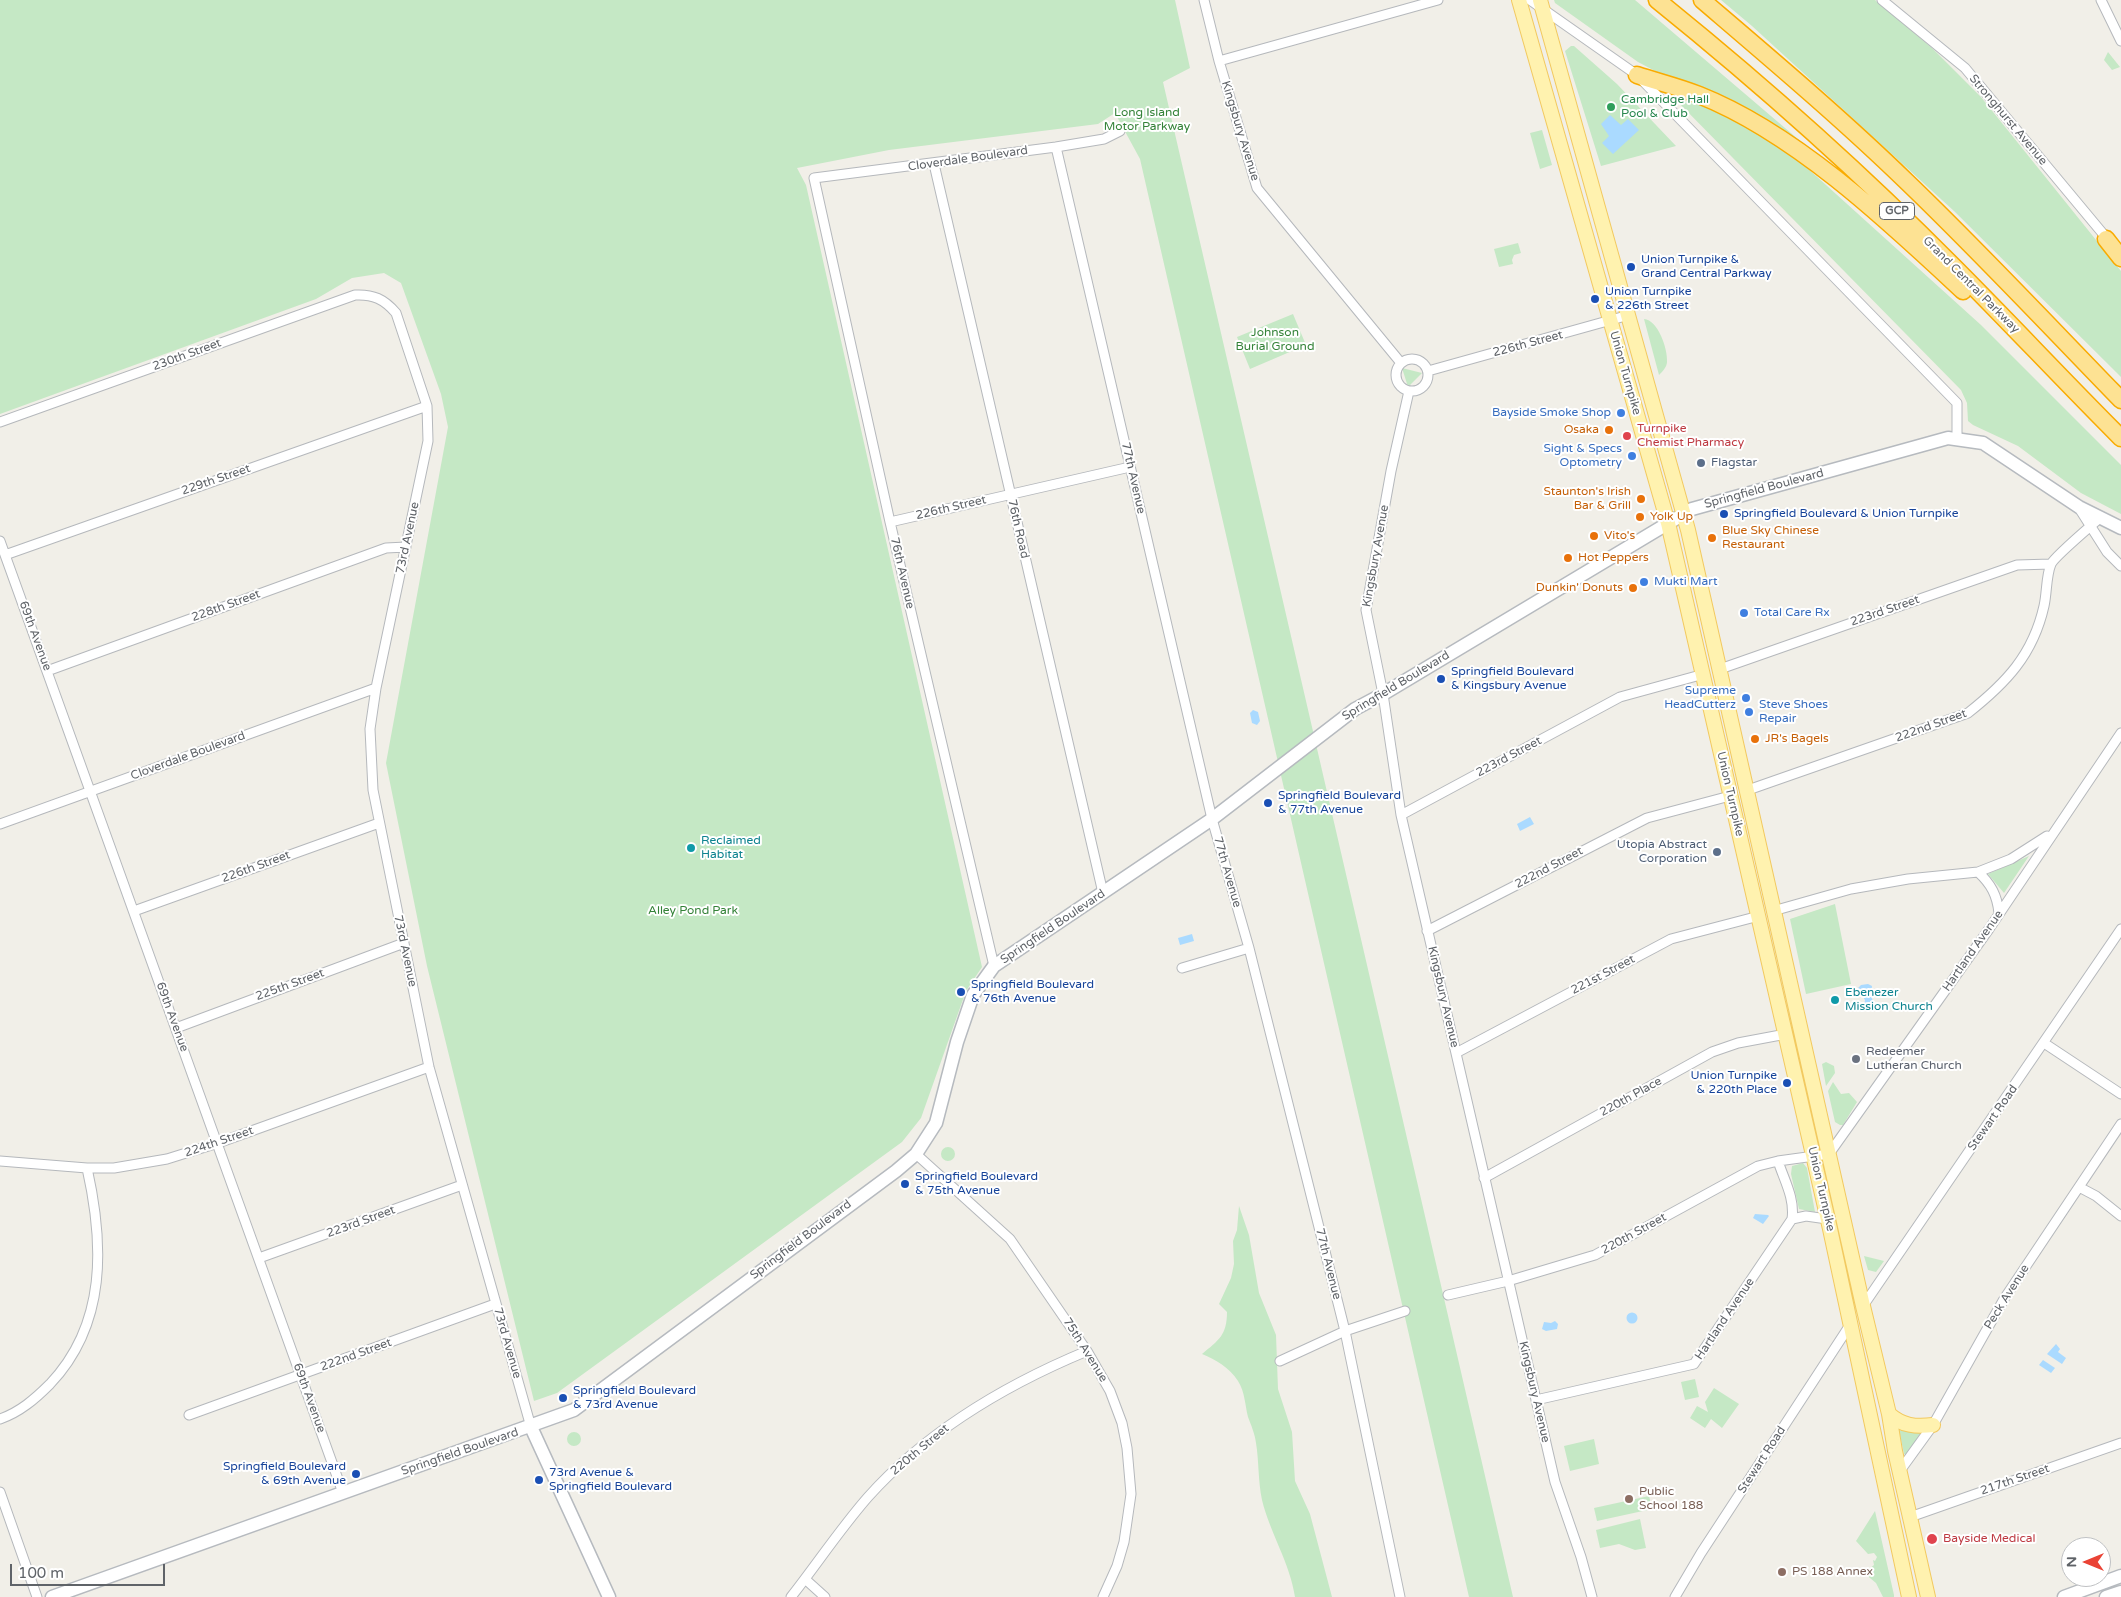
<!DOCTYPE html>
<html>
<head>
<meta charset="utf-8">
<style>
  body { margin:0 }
  #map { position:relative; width:2121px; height:1597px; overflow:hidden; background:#f1efe8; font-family:"Varela Round",sans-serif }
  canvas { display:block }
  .north { position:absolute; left:2061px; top:1537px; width:50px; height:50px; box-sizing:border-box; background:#fff; border:1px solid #bfc1c3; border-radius:50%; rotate:270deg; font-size:14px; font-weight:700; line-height:20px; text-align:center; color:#5f6368 }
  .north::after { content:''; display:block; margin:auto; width:18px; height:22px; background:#ea4335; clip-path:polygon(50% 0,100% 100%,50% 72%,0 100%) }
  .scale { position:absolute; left:10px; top:1564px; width:155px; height:22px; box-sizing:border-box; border:2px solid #5f6368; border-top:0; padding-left:6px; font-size:15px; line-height:18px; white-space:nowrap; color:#5f6368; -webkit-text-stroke:4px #fff; paint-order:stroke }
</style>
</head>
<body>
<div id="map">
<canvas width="2121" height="1597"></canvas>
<div class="north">N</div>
<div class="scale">100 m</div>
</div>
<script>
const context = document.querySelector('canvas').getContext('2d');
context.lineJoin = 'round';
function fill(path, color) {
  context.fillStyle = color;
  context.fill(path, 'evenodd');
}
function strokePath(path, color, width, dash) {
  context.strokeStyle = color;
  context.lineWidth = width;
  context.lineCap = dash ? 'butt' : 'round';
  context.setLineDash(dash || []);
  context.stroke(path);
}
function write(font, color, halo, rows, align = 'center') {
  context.font = font + ' "Varela Round",sans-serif';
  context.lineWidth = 4;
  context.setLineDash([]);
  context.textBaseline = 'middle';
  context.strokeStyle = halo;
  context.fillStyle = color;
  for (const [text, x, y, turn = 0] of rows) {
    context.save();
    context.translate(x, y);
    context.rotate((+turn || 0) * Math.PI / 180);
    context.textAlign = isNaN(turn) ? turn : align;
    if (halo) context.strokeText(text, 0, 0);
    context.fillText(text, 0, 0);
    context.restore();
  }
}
const green = new Path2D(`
  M0,0H1175L1190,68L1163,82L1513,1597H1469L1140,159L1115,113L1098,124L889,150L797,168L806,185L982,967L966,991L921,1118L902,1142L557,1393L534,1401L427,966L386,763L448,427L441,394L401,283L384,273L352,278L316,299L0,414Z
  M1554,0H1635L1819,157L1638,62L1555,3Z
  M1721,0H1875L1932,48L1981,97L2121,271V377L1954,211L1752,26Z
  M1571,46H1574L1617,84L1676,146L1601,166L1565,51Z
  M2108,52L2120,67L2112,70L2104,60Z
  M1677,92L1767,136L1805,166L1981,325L2121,465V514L2081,493L2018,446L1973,425L1968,421L1967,403L1961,390L1675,99Z
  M1542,130L1552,165L1540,169L1530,133Z
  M1518,243L1521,253L1514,255L1512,260L1513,264L1499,267L1494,249Z
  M1293,314L1306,345L1250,369L1237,337Z
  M1644,319C1658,320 1668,349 1667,362C1667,367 1662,372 1659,375Z
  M1402,368L1422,373L1408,387Z
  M2029,856L2004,893L1988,874Z
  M1835,904L1851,984L1806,994L1790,919Z
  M1826,1062L1834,1066L1835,1073L1826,1086L1822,1064Z
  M1833,1082L1841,1094L1849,1093L1857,1102L1843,1125H1840L1835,1122L1828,1091Z
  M941 1154a7 7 0 1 1 14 0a7 7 0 1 1-14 0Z
  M1803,1163L1807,1168L1815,1212L1799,1209L1791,1174L1792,1166Z
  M1239,1206L1249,1235L1259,1293L1276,1335L1278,1389L1292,1432L1295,1481L1310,1514L1332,1597H1295C1290,1563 1270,1533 1262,1500C1258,1481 1259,1461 1256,1443C1255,1434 1251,1425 1248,1417C1245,1405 1245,1392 1238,1381C1229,1367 1216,1360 1202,1354C1219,1340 1227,1335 1227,1312L1219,1304L1231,1278L1234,1264L1233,1241L1237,1230Z
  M1864,1256L1884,1261L1876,1272L1868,1270Z
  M1695,1379L1699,1397L1685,1400L1681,1382Z
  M1714,1388L1739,1404L1722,1428L1711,1419L1705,1428L1690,1418L1697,1406L1708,1412L1705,1402Z
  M1899,1430L1921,1433L1906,1455L1904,1454Z
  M567 1439a7 7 0 1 1 14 0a7 7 0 1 1-14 0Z
  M1594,1439L1599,1464L1570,1471L1564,1446Z
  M1649,1496L1652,1509L1597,1521L1594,1508Z
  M1875,1511L1894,1595V1597H1883L1876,1583L1864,1573L1874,1565L1873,1560L1875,1561L1877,1557L1874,1553L1868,1554L1856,1541Z
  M1640,1519L1646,1548L1635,1550L1619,1544L1600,1548L1596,1530Z`);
const water = new Path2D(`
  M1610,115L1621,125L1628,119L1639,130L1613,154L1602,143L1609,136L1601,124Z
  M1253,710L1258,712L1260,721L1257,725L1252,723L1250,713Z
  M1530,817L1534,824L1520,831L1517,824Z
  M1192,934L1194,941L1180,945L1178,938Z
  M1868,984L1872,986L1871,996L1874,1004L1870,1008L1864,1005L1865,1000L1858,988L1861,985Z
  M1755,1214L1768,1215L1769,1216L1763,1224L1753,1218Z
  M1626.5 1318a5.5 5.5 0 1 1 11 0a5.5 5.5 0 1 1-11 0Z
  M1555,1321L1558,1324L1557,1329L1546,1331L1542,1329L1544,1322L1551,1323Z
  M2056,1344L2060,1349L2058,1352L2066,1358L2062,1364L2047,1354Z
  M2043,1360L2055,1368L2051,1373L2039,1365Z`);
const street = new Path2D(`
  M1204,0L1219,61L1257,188L1401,363
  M1530,0L1637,75L1957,403V438
  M1882,0L1965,68L2109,241
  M2101,0L2121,41
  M1219,61L1438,0
  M1056,147L1212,819L1249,948L1345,1331L1400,1597
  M934,164L1103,893
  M1396 375a16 16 0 1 1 32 0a16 16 0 1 1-32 0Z
  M1428,371L1629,315
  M1409,391L1391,471L1366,610L1383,694L1401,815L1555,1482L1581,1557L1592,1597
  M0,422L355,295C373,294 384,299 396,313L427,406L428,441L376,688L370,729L373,790L429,1067L531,1427
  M2079,508L2107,552L2121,566
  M890,522L1130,467
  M0,541L343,1493
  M5,555L427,406
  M1720,669L2017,565L2051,564
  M47,671L386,548L406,547
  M1748,790L1968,713C2006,683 2033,655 2044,606C2047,593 2046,576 2051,564C2055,556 2091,526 2101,517
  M1401,815L1620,697L1704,674
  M0,824L376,688
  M1978,872C1991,884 1997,895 1999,913
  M134,911L379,823
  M1773,911L1851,889L1908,879L1978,872L2011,859L2047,836
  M1427,931L1647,818L1730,796
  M994,966L890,522L814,178L1056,147L1104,139L1120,131
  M1182,968L1249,948
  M176,1028L404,943
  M2044,1043L2121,1094
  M1456,1053L1671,939L1759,916
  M916,1154L1010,1239L1087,1351L1110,1391L1122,1423L1127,1448L1131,1494L1124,1542L1117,1566L1103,1597
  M0,1161L87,1168H114L167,1159L218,1143L429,1067
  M1778,1161C1784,1180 1795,1198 1792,1219
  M1484,1178L1712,1052L1738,1043L1786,1034
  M2079,1187L2096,1196L2121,1216
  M259,1258L462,1185
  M1448,1295L1508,1281L1595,1255L1758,1166L1778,1161L1829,1154L1989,929L2121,733
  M1863,1306L2121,929
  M1280,1361L1345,1331L1405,1311
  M1536,1400L1694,1364L1792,1219L1806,1216L1827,1219
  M189,1415L495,1304
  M0,1419C20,1412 35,1399 50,1384C107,1324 104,1244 87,1168
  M1899,1472L1933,1425L2004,1299L2121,1124
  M0,1492L37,1597
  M1910,1517L2121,1443
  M805,1579L825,1597
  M791,1597C817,1564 840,1529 868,1497C928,1430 1005,1385 1087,1351
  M1675,1597L1701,1553L1850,1325`);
const secondary = new Path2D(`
  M531,1427L609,1597
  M52,1597L574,1410L896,1171L916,1154L936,1123L957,1042L973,995L994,966L1212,819L1355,709L1383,694L1692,509L1948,438L1983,443L2079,507L2121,528
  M2064,1597L2121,1576
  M2106,1597L2121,1592`);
const primary = new Path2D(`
  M1519,0L1668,523L1830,1229L1909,1597
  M1540,0L1688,530L1863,1306L1889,1414L1895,1451L1928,1597
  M1889,1414C1902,1426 1916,1427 1933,1425`);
const highway = new Path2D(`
  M1657,0C1760,83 1859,171 1952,265C2009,322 2064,381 2121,438
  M1702,0C1771,59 1841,118 1906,181C1980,252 2050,327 2121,400
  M1637,75C1658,82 1679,87 1699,95C1795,133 1888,221 1963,291
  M2106,239L2121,258`);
const markers = [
  [1611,107,5,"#2e9e5b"],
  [1631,267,5,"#1a4fb4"],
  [1595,299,5,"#1a4fb4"],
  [1621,413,5,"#3f7fe0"],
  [1609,430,5,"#e8710a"],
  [1627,436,5,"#e0444e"],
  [1632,456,5,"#3f7fe0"],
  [1701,463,5,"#5c6f8a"],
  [1641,499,5,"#e8710a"],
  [1724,514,5,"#1a4fb4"],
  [1640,517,5,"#e8710a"],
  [1594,536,5,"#e8710a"],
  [1712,538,5,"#e8710a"],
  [1568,558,5,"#e8710a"],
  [1644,582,5,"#3f7fe0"],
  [1633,588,5,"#e8710a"],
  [1744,613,5,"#3f7fe0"],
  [1441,679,5,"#1a4fb4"],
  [1746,698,5,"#3f7fe0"],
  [1749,712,5,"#3f7fe0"],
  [1755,739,5,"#e8710a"],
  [1268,803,5,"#1a4fb4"],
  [691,848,5,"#0f9aa8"],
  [1717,852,5,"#5c6f8a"],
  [961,992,5,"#1a4fb4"],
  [1835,1000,5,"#0f9aa8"],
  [1856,1059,5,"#6b7280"],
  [1787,1083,5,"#1a4fb4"],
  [905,1184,5,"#1a4fb4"],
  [563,1398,5,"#1a4fb4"],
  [356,1474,5,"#1a4fb4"],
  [539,1480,5,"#1a4fb4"],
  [1629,1499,5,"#8d6e63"],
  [1932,1539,6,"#e0444e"],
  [1782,1572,5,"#8d6e63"]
];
const shields = [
  [1897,211,35]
];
const shieldNames = [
  ["GCP",1897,211]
];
const leisureNames = [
  ["Cambridge Hall",1621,100],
  ["Pool & Club",1621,114]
];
const parkNames = [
  ["Long Island",1147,113],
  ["Motor Parkway",1147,127],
  ["Johnson",1275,333],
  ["Burial Ground",1275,347],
  ["Alley Pond Park",693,911]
];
const streetNames = [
  ["Stronghurst Avenue",2008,120,50],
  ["Kingsbury Avenue",1240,131,73],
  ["Cloverdale Boulevard",968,159,-8],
  ["Grand Central Parkway",1971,285,45],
  ["226th Street",1528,344,-15],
  ["230th Street",187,355,-20],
  ["Union Turnpike",1625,373,74],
  ["77th Avenue",1133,478,77],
  ["229th Street",216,480,-19],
  ["Springfield Boulevard",1764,489,-15],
  ["226th Street",951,508,-13],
  ["76th Road",1018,529,77],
  ["73rd Avenue",408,538,-78],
  ["Kingsbury Avenue",1376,556,-80],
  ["76th Avenue",902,573,77],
  ["228th Street",226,606,-20],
  ["223rd Street",1885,611,-19],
  ["69th Avenue",35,636,70],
  ["Springfield Boulevard",1396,686,-31],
  ["222nd Street",1931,726,-20],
  ["Cloverdale Boulevard",188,756,-20],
  ["223rd Street",1509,757,-28],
  ["Union Turnpike",1730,794,77],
  ["226th Street",256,867,-20],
  ["222nd Street",1549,868,-28],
  ["77th Avenue",1227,872,74],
  ["Springfield Boulevard",1053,927,-34],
  ["73rd Avenue",405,951,78],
  ["Hartland Avenue",1973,951,-55],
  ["221st Street",1603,975,-28],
  ["225th Street",290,985,-20],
  ["Kingsbury Avenue",1443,997,77],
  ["69th Avenue",172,1017,70],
  ["220th Place",1631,1097,-29],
  ["Stewart Road",1993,1118,-55],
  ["224th Street",219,1142,-19],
  ["Union Turnpike",1821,1189,77],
  ["223rd Street",361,1222,-20],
  ["220th Street",1634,1234,-29],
  ["Springfield Boulevard",801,1240,-37],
  ["77th Avenue",1328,1264,76],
  ["Peck Avenue",2007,1297,-58],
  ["Hartland Avenue",1725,1319,-56],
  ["73rd Avenue",507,1343,74],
  ["75th Avenue",1085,1350,58],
  ["222nd Street",356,1355,-20],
  ["Kingsbury Avenue",1534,1392,77],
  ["69th Avenue",309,1398,70],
  ["220th Street",920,1450,-40],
  ["Springfield Boulevard",460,1452,-19],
  ["Stewart Road",1762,1460,-57],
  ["217th Street",2015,1480,-19]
];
const transitNames = [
  ["Union Turnpike &",1641,260],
  ["Grand Central Parkway",1641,274],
  ["Union Turnpike",1605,292],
  ["& 226th Street",1605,306],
  ["Springfield Boulevard & Union Turnpike",1734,514],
  ["Springfield Boulevard",1451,672],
  ["& Kingsbury Avenue",1451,686],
  ["Springfield Boulevard",1278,796],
  ["& 77th Avenue",1278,810],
  ["Springfield Boulevard",971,985],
  ["& 76th Avenue",971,999],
  ["Union Turnpike",1777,1076,"right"],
  ["& 220th Place",1777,1090,"right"],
  ["Springfield Boulevard",915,1177],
  ["& 75th Avenue",915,1191],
  ["Springfield Boulevard",573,1391],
  ["& 73rd Avenue",573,1405],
  ["Springfield Boulevard",346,1467,"right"],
  ["& 69th Avenue",346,1481,"right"],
  ["73rd Avenue &",549,1473],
  ["Springfield Boulevard",549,1487]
];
const shopNames = [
  ["Bayside Smoke Shop",1611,413],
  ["Sight & Specs",1622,449],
  ["Optometry",1622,463],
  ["Mukti Mart",1654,582,"left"],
  ["Total Care Rx",1754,613,"left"],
  ["Supreme",1736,691],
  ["HeadCutterz",1736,705],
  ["Steve Shoes",1759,705,"left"],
  ["Repair",1759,719,"left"]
];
const healthNames = [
  ["Turnpike",1637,429],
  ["Chemist Pharmacy",1637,443],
  ["Bayside Medical",1943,1539]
];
const foodNames = [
  ["Osaka",1599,430,"right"],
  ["Staunton's Irish",1631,492,"right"],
  ["Bar & Grill",1631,506,"right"],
  ["Yolk Up",1650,517],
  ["Blue Sky Chinese",1722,531],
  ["Restaurant",1722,545],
  ["Vito's",1604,536],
  ["Hot Peppers",1578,558],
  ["Dunkin' Donuts",1623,588,"right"],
  ["JR's Bagels",1765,739]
];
const serviceNames = [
  ["Flagstar",1711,463],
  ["Utopia Abstract",1707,845,"right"],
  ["Corporation",1707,859,"right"]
];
const cultureNames = [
  ["Reclaimed",701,841],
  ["Habitat",701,855],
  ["Ebenezer",1845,993],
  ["Mission Church",1845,1007]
];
const worshipNames = [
  ["Redeemer",1866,1052],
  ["Lutheran Church",1866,1066]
];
const educationNames = [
  ["Public",1639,1492],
  ["School 188",1639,1506],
  ["PS 188 Annex",1792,1572]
];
fill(green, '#c5e8c5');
fill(water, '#aadaff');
strokePath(street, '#b5b8bc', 11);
strokePath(secondary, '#b6babf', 15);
strokePath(primary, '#f2c960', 16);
strokePath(highway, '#f9ab00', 19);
strokePath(street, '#fff', 9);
strokePath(secondary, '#fff', 12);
strokePath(primary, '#fff2af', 14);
strokePath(highway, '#fde293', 16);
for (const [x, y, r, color] of markers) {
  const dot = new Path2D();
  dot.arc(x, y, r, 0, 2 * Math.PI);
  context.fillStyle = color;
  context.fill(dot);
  strokePath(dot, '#fff', 2);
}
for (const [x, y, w] of shields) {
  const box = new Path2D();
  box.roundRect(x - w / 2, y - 8.5, w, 17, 4);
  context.fillStyle = '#fff';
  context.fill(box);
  strokePath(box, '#5f6368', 1);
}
write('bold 11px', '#5f6368', null, shieldNames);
write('12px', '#27864d', '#fff', leisureNames, 'left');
write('12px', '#348238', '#fff', parkNames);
write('12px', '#5f6368', '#fff', streetNames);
write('12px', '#164399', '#fff', transitNames, 'left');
write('12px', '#366cbe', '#fff', shopNames, 'right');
write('12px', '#be3a42', '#fff', healthNames, 'left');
write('12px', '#c56008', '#fff', foodNames, 'left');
write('12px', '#4e5e75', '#fff', serviceNames, 'left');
write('12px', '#0d838f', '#fff', cultureNames, 'left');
write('12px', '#5b616d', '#fff', worshipNames, 'left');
write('12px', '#785e54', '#fff', educationNames, 'left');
</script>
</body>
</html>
